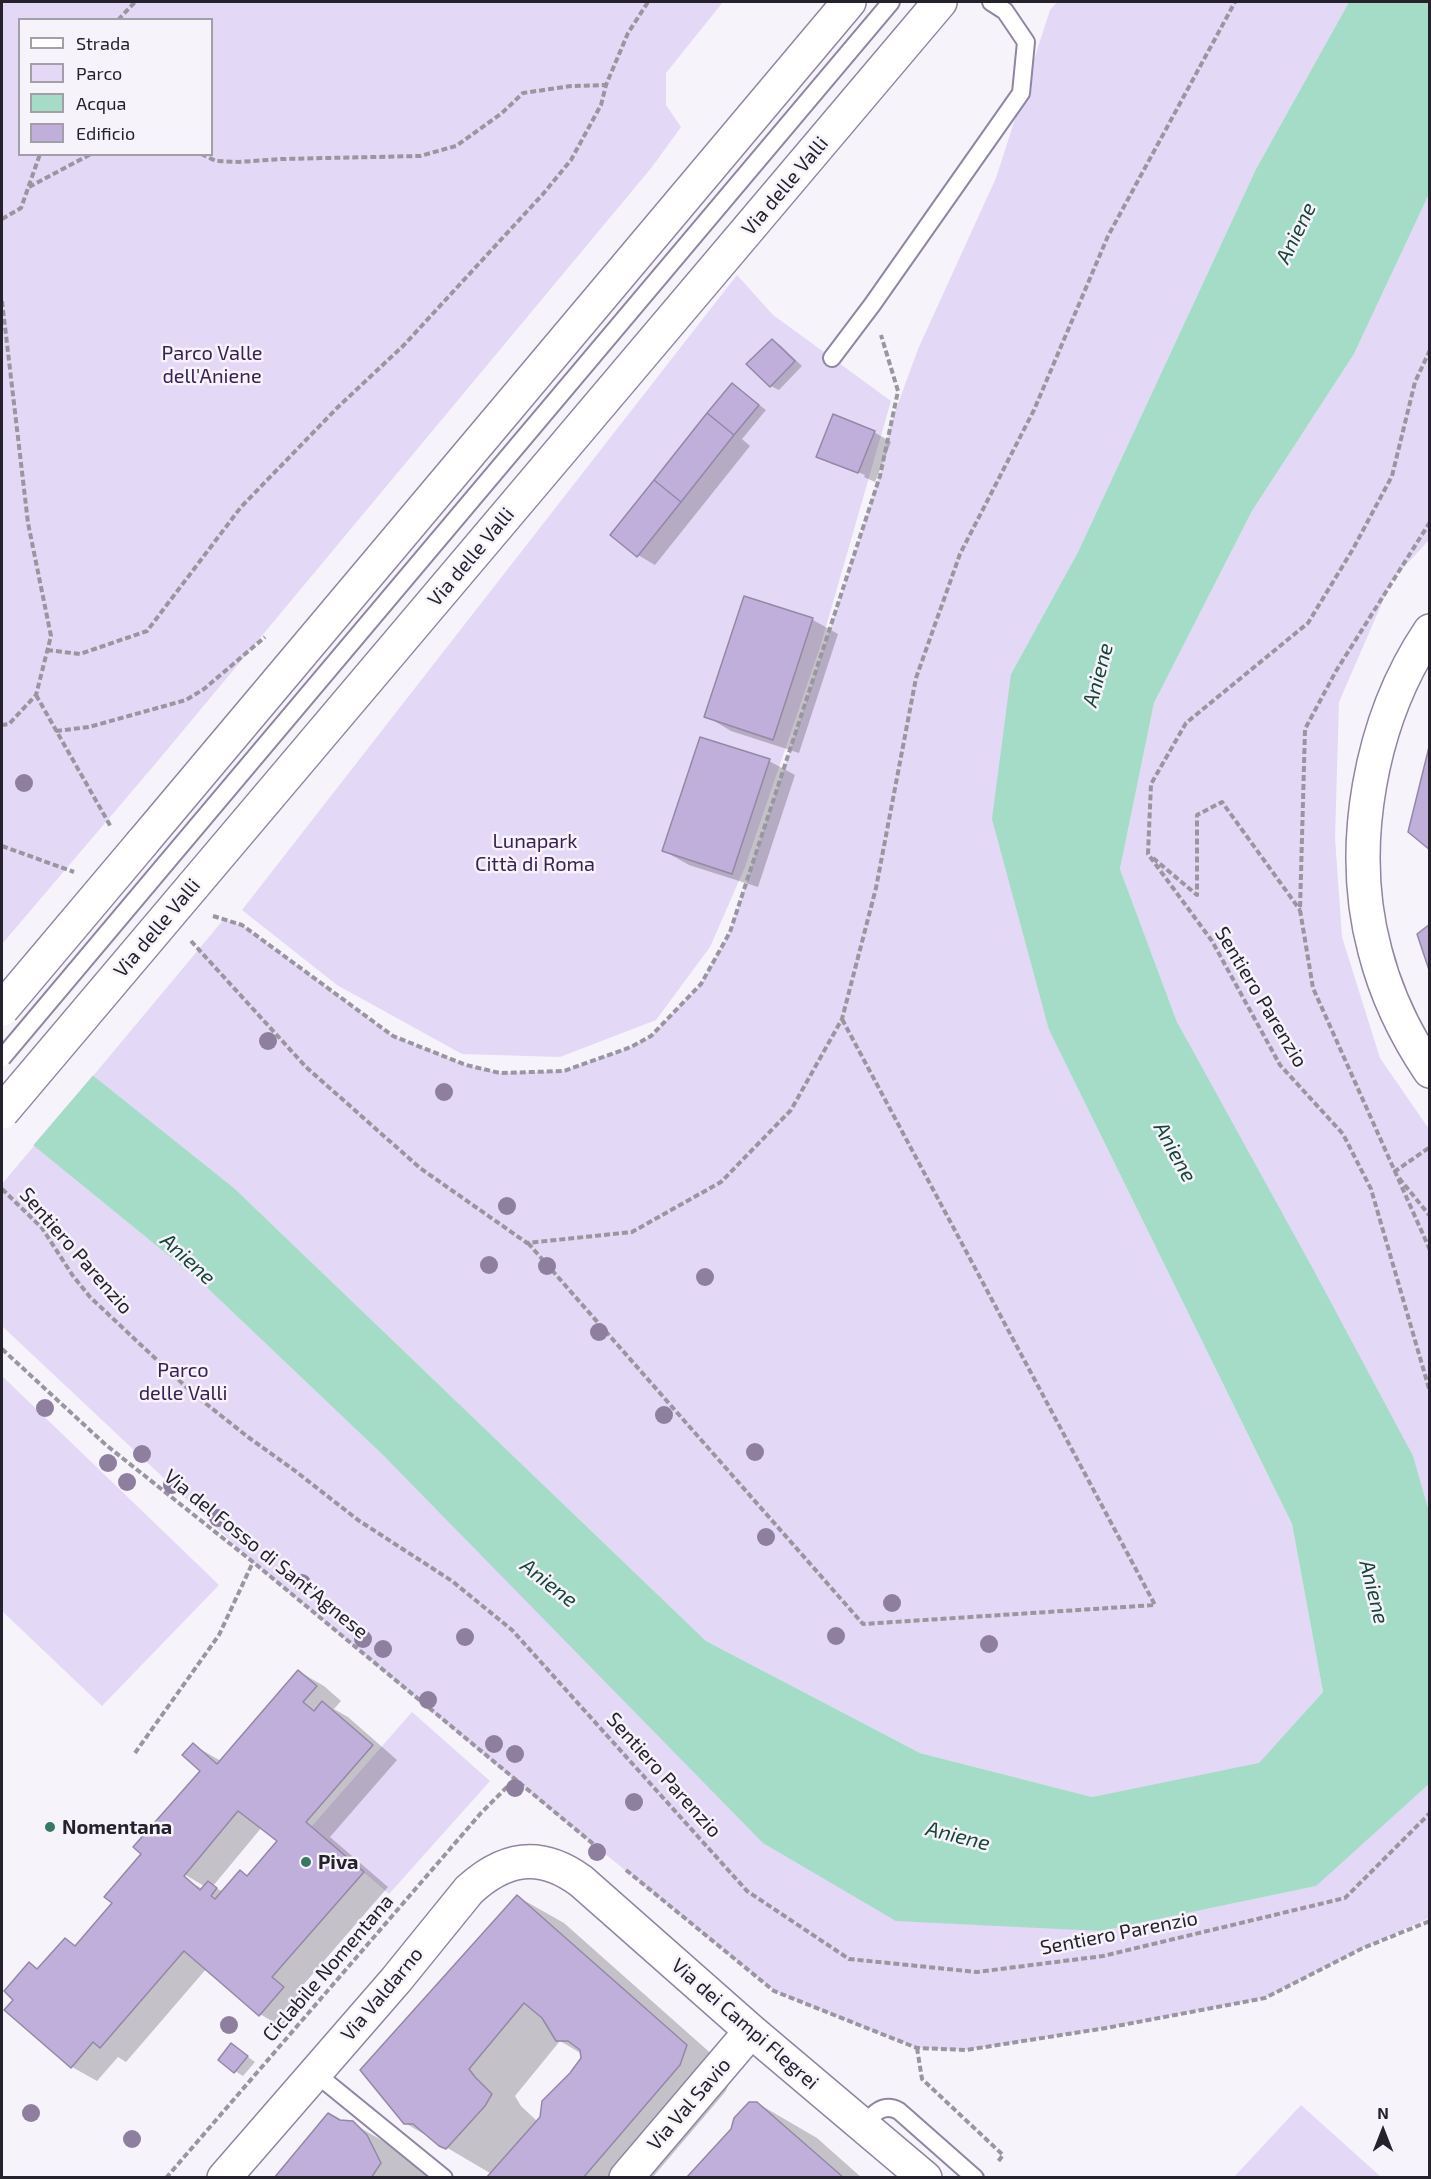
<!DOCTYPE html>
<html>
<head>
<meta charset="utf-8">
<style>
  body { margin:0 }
  #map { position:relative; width:1431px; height:2179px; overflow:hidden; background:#f6f3fa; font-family:"Exo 2",sans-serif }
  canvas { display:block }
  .frame { position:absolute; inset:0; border:3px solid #26222d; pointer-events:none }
  .legend { position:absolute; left:18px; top:18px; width:195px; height:138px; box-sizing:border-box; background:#f6f3fa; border:2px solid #a39fa8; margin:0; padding:8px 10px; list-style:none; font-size:18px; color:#26222d }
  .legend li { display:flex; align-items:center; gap:12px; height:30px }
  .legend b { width:30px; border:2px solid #a39fa8 }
  .north { position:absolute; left:1353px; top:2101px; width:60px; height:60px; -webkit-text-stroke:4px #f6f3fa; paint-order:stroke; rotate:0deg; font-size:16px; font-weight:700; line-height:24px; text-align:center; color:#26222d }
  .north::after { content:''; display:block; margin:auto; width:21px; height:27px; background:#26222d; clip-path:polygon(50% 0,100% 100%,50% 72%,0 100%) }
</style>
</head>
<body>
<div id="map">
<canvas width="1431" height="2179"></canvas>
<div class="frame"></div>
<ul class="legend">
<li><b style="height:8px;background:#fff"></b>Strada</li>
<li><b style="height:16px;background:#e3d8f6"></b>Parco</li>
<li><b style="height:16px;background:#a4dcc8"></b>Acqua</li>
<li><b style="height:16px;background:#c0afdb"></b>Edificio</li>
</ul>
<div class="north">N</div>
</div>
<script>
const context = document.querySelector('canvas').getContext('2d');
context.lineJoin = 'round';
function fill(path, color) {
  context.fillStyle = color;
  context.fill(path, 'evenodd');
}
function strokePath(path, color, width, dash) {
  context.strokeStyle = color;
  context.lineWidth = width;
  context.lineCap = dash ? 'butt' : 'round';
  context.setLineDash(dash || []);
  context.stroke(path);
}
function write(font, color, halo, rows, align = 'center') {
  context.font = font + ' "Exo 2",sans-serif';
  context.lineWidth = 5;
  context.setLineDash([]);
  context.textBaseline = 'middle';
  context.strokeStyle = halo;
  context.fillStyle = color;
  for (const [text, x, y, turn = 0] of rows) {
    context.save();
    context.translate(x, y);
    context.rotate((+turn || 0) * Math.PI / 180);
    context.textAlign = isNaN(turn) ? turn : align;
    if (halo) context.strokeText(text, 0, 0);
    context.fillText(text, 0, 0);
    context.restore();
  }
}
const green = new Path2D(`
  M2,2H723L666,73V105L681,127L652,167L156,763L2,944ZM20,20H212V154H20Z
  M1057,2H1349L1256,169L1078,552L1011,674L1049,1030L1292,1524L1323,1692L1259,1764L1092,1797L920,1753L706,1641L234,1188L93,1076L224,919L242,925L393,1036L466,1065L500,1073L564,1071L631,1047L651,1036L701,984L730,932L861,535L881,470L891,423L918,349L996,178L1050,10Z
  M1429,194V540L1392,580L1339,702L1335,838L1342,937L1380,1058L1429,1129V1524L1177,1022L1120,869L1154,703L1252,511L1354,354Z
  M737,275L773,315L891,401L821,644L745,867L710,947L656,1020L560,1057L462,1054L337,985L242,910Z
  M34,1146L201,1282L385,1457L1101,1931L1315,1886L1429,1784V1918L1363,1948L1265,1998L1106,2028L966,2050L917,2048L853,2023L774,1991L514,1780L253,1562L2,1326V1184Z
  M2,1376L219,1585L102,1706L2,1611Z
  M412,1712L490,1781L389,1894L311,1827Z
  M1301,2105L1381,2177H1234Z`);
const water = new Path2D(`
  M1349,2H1429V194L1354,354L1252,511L1154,703L1120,869L1177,1022L1313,1269L1413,1456L1429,1512V1784L1316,1886L1101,1931L896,1921L763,1843L385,1457L201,1282L34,1146L2,1126V1003L234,1188L706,1641L920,1753L1092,1797L1259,1763L1323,1692L1292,1524L1049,1030L992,819L1011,674L1078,552L1256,169Z`);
const pier = new Path2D(`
  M2,1000L95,1073L31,1148L2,1129Z`);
const shadow = new Path2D(`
  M772,341L780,345L802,366L779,390L771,386L748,364Z
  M733,385L766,410L742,439L750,446L655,565L638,555Z
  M834,416L874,432L891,442L875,482L864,477L865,475L834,462V465L818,456Z
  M745,598L813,620L838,634L799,753L731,731L706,716Z
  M769,761L795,775L758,887L689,865L664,851Z
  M298,1671L324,1686L341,1701L334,1709L348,1717L397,1760L330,1837L388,1887L297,1992L308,2002L285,2029L260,2014L207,1968L126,2062L118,2057L97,2081L72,2067L15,1999L29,1964L39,1969L65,1940L77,1946L114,1903L202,1771L193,1745L221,1761ZM262,1827L279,1841L248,1876L241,1872L223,1892L213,1886ZM179,1871L204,1886V1890L177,1874Z
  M518,1897L564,1923L733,2073L726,2091L652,2178H494L495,2176L405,2123ZM560,2041L582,2054L583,2058L538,2122L521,2106L515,2096Z
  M232,2045L255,2062L243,2076L235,2071Z
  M757,2103L817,2138L862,2178H688Z
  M340,2122L352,2123L412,2158L427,2171L430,2178H276Z`);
const building = new Path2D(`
  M772,339L795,361L770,387L746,364Z
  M732,383L759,405L734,435L707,413Z
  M707,413L734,435L681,502L654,480Z
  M833,414L875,431L858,473L816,457Z
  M654,480L681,502L637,557L610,535Z
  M744,596L813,618L773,740L704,717Z
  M700,737L770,759L732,874L662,851Z
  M1430,743V850L1408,832Z
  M1430,924V973L1417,934Z
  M298,1670L317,1686L303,1702L314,1711L322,1701L373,1745L306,1822L364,1872L272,1977L284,1987L259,2016L184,1951L100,2048L93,2042L71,2068L4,2010L13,2000L4,1991L29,1962L37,1969L65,1938L75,1946L112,1903L104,1897L141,1854L133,1847L200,1771L182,1755L193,1743L217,1764ZM238,1811L277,1841L247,1876L240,1870L215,1899L211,1896L217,1888L208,1881L200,1890L184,1876Z
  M517,1895L687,2045L680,2065L583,2178H486L540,2117L542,2101L570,2073L581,2058L580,2050L568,2041H556L542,2018L524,2003L469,2069L475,2077L492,2094L485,2106L446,2149L439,2146L413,2124H404L360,2070Z
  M231,2043L248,2056L234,2073L218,2060Z
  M749,2102H757L844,2178H686L731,2129L734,2118Z
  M328,2113L340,2120L353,2121L367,2135L381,2163L371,2178H274Z`);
const path = new Path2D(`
  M118,20L135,2
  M201,154L216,161L239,162L281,159L420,156L456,146L502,113L523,93L571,86L606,85
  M29,187L91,154
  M2,219L21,208L40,154
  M2,301L28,523L51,636L36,695L9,724L2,725
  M1430,350L1415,382L1392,476L1353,549L1308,623L1186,723L1151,784L1148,854L1212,941L1280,1065L1343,1134L1371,1189L1430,1392
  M1430,522L1336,671L1305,729L1300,910L1313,988L1430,1250
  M47,650L80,654L147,631L241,507L338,407L404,345L543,194L571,160L601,105L606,85L628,33L648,2
  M36,695L111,827
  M56,731L89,727L186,700L204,689L265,637
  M2,846L74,872
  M1153,858L1197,895V815L1222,802L1300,910
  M213,916L242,925L393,1036L466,1065L500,1073L564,1071L631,1047L651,1036L701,984L730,932L880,476L898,391L881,335
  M191,941L306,1067L420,1168L527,1243L632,1232L721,1182L791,1110L842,1019L876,888L916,678L960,554L1034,410L1108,236L1235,2
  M1394,1172L1430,1147
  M1399,1178L1430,1216
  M2,1189L42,1228L73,1276L90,1297L142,1346L195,1395L248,1437L294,1470L358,1520L452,1581L512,1630L747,1891L849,1959L977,1972L1103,1956L1345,1898L1430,1813
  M528,1243L863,1624L1155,1605L842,1019
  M2,1349L106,1445L253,1562L597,1847
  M135,1753L219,1635L253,1562
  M626,1870L774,1991L917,2048L966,2050L1106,2028L1265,1998L1363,1948L1430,1921
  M917,2048L922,2079L1003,2155L997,2163
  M166,2178L481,1813L514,1780`);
const service = new Path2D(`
  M832,358L872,305L1021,93L1026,42L1005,11L991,2
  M166,863L891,2
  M315,2073L444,2178
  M863,2126C873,2114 883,2102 899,2111L975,2178`);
const minor = new Path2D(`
  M1430,631C1370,720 1347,847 1375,951C1386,994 1405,1034 1430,1071
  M224,2178L396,1980L469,1890C505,1857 540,1851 581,1881L751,2031L925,2178
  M626,2178L751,2031`);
const secondary = new Path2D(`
  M142,843L849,2
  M193,886L940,2`);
const serviceBridge = new Path2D(`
  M2,1058L166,863`);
const secondaryBridge = new Path2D(`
  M2,1009L142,843
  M2,1112L193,886`);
const trees = [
  [24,783],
  [268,1041],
  [444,1092],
  [507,1206],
  [489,1265],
  [547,1266],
  [705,1277],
  [599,1332],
  [45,1408],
  [664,1415],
  [755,1452],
  [142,1454],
  [108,1463],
  [127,1482],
  [172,1485],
  [218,1518],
  [766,1537],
  [302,1583],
  [892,1603],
  [836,1636],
  [465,1637],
  [363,1639],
  [989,1644],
  [383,1649],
  [428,1700],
  [494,1744],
  [515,1754],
  [515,1788],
  [634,1802],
  [597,1852],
  [229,2025],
  [31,2113],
  [132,2139]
];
const markers = [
  [50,1827,6,"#387764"],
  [306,1862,6,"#387764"]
];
const streetNames = [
  ["Via delle Valli",785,186,-50],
  ["Via delle Valli",471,557,-50],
  ["Via delle Valli",157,928,-50],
  ["Sentiero Parenzio",1261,997,59],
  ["Sentiero Parenzio",76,1251,49],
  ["Via del Fosso di Sant'Agnese",266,1554,39],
  ["Sentiero Parenzio",664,1775,48],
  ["Sentiero Parenzio",1119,1933,-11],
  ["Ciclabile Nomentana",328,1968,-49],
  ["Via Valdarno",382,1994,-50],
  ["Via dei Campi Flegrei",745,2024,41],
  ["Via Val Savio",689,2104,-49]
];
const parkNames = [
  ["Parco Valle",212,353],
  ["dell'Aniene",212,376],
  ["Lunapark",535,841],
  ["Città di Roma",535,864],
  ["Parco",183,1370],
  ["delle Valli",183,1393]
];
const poiNames = [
  ["Nomentana",62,1827],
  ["Piva",318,1862]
];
const waterNames = [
  ["Aniene",1296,233,-64],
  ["Aniene",1098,675,-75],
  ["Aniene",1175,1152,61],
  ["Aniene",188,1259,42],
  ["Aniene",549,1583,38],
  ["Aniene",1374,1592,76],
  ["Aniene",958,1836,14]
];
fill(green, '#e3d8f6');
fill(water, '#a4dcc8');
fill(pier, '#f6f3fa');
fill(shadow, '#0003');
fill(building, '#c0afdb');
strokePath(building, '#9388a5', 1.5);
strokePath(service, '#9085a2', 20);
strokePath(minor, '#9085a2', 36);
strokePath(secondary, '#9085a2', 36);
strokePath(path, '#9a969f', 4, [6, 3]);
strokePath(service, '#fff', 16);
strokePath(minor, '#fff', 33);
strokePath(secondary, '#fff', 33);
strokePath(serviceBridge, '#9085a2', 20, []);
strokePath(secondaryBridge, '#9085a2', 36, []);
strokePath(serviceBridge, '#fff', 16);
strokePath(secondaryBridge, '#fff', 33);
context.fillStyle = '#8e7f9f';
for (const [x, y] of trees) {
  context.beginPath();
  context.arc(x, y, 9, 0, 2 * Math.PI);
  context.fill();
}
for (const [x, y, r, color] of markers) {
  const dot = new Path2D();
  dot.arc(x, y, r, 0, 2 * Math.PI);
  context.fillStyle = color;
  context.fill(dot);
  strokePath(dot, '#f6f3fa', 2);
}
write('20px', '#26222d', '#f6f3fa', streetNames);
write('20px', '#392055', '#f6f3fa', parkNames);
write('bold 20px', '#26222d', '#f6f3fa', poiNames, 'left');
write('italic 21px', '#174639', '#f6f3fa', waterNames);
</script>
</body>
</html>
